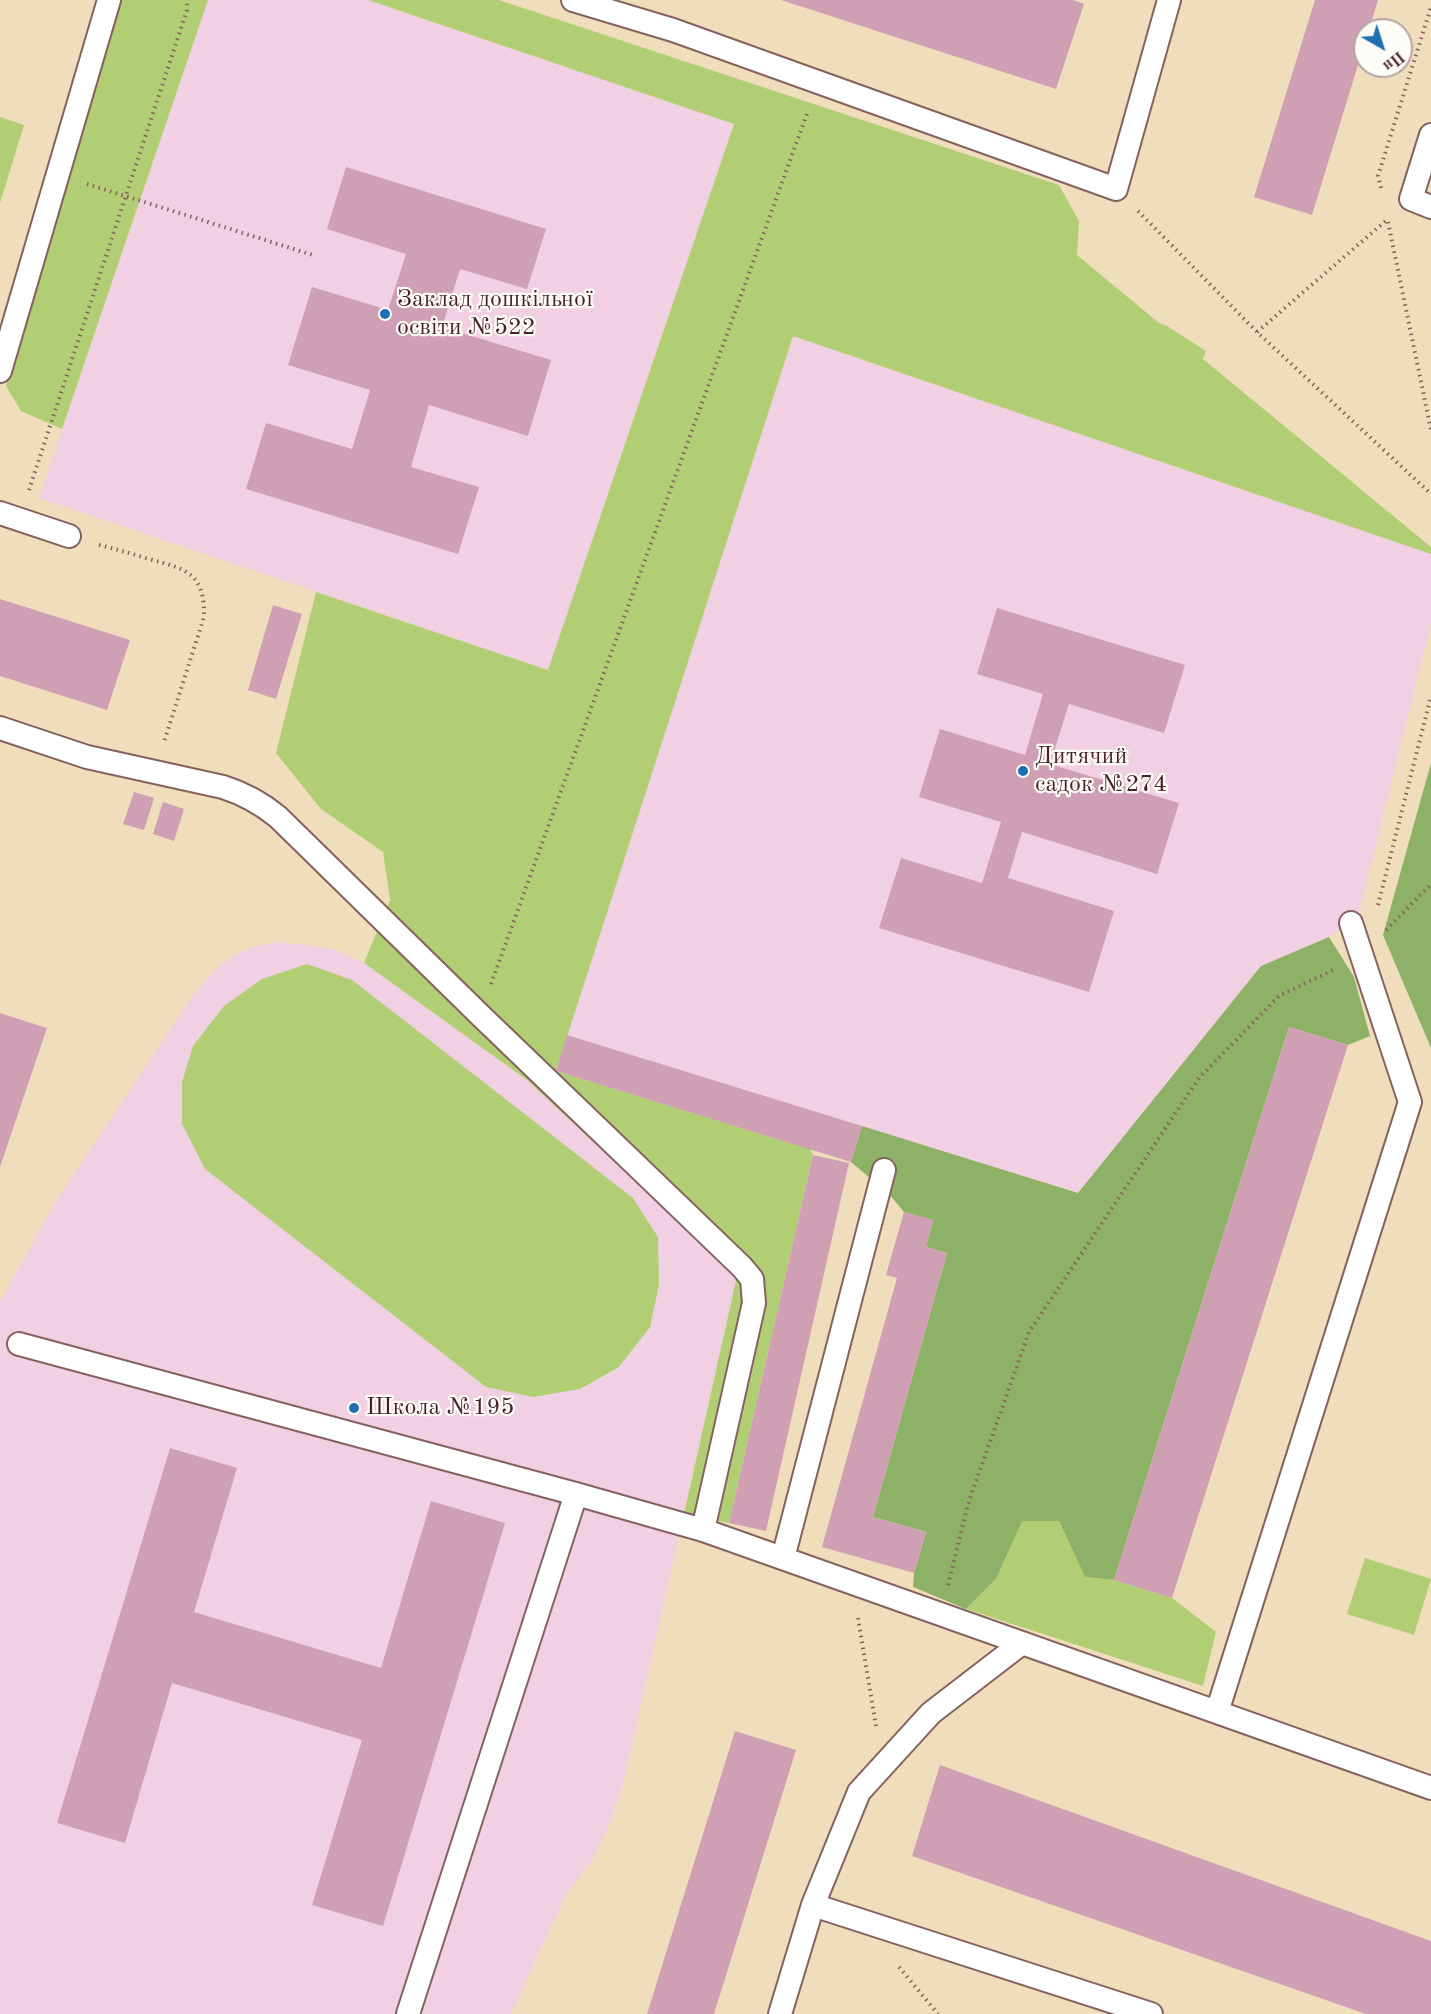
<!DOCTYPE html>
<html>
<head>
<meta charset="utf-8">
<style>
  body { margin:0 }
  #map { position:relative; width:1431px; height:2014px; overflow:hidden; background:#f0ddbc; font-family:"Old Standard TT",serif }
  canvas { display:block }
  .north { position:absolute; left:1353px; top:18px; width:60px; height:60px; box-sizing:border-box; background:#fdfcf7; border:2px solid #b5a4a5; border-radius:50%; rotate:141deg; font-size:16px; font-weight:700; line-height:24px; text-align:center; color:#4a1f2b }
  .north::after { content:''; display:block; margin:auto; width:21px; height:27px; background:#1f6fb2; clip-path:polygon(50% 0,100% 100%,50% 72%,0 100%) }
</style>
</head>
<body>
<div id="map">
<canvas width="1431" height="2014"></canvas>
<div class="north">Пн</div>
</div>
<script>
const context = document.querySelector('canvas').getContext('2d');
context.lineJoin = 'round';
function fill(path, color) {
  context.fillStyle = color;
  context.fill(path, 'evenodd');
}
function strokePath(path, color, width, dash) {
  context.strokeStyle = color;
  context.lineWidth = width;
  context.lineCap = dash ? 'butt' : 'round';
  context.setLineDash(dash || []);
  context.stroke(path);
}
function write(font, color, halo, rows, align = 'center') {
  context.font = font + ' "Old Standard TT",serif';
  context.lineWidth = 4.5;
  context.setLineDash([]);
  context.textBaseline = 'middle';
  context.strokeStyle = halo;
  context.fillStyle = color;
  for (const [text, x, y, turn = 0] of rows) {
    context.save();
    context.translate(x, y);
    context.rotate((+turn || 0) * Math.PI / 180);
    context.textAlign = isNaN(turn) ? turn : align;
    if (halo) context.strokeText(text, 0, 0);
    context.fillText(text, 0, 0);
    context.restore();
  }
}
const built = new Path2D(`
  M208,0H368L734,124L548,670L39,498Z
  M793,336L1431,554V623L1358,918L1329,937L1261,966L1078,1193L567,1035Z
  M273,942L305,945L336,950L364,963L527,1080L737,1276L623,1784L611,1821L592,1860L566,1895L511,2014H0V1302L57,1199L194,993L219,966L244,950Z`);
const green = new Path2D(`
  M119,0H208L62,429L21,411L6,386Z
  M368,0H499L1059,185L1079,221L1077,255L1159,323L1167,326L1206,351L1203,359L1431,547V554L793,336L556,1071L810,1149L813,1155L729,1523L684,1514L737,1276L527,1080L364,963L390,900L383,852L321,809L276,753L316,592L548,670L734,124Z
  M0,117L24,125L0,203Z
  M307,964L352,980L633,1198L658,1237L659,1285L650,1327L619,1367L580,1389L533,1397L486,1387L205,1169L182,1124V1082L193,1046L224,1006L262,979Z
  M1021,1521H1059L1085,1577L1114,1580L1172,1598L1216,1632L1203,1686L966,1609L996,1579Z
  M1365,1558L1431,1579L1414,1635L1347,1614Z`);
const forest = new Path2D(`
  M1431,763V1048L1383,935Z
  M1329,937L1354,977L1370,1036L1348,1045L1289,1027L1114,1580L1085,1577L1059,1521H1022L996,1579L966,1609L913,1587L914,1573L926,1532L873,1517L947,1253L926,1247L933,1220L904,1212L889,1194L851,1162L862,1126L1078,1193L1261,966Z`);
const building = new Path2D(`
  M781,0H1073L1084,4L1056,89Z
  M1315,0H1378L1369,30H1365V42L1312,215L1254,197Z
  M346,167L546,229L527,289L460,269L442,327L551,360L528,436L429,405L411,467L479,487L458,554L246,489L266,423L352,449L370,390L288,365L312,287L388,310L406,254L327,229Z
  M0,599L130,640L107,710L0,676Z
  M273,605L302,614L276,699L248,690Z
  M997,608L1185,665L1164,733L1069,704L1050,764L1179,803L1157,874L1022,832L1008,878L1114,911L1089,992L879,928L901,858L982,883L1001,822L919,797L940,729L1025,755L1043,694L977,674Z
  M134,792L154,798L144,830L123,824Z
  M163,802L184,809L174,841L153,834Z
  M0,1013L47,1028L0,1167Z
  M1289,1027L1348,1045L1172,1598L1114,1580Z
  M567,1035L862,1126L851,1162L556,1071Z
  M813,1155L849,1163L766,1531L729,1523Z
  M904,1212L933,1220L926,1247L947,1253L873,1517L926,1532L914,1573L822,1547L897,1278L886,1275Z
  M170,1448L237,1468L194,1612L381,1668L431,1501L505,1523L383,1926L312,1905L362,1740L172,1683L125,1843L57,1823Z
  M735,1731L796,1750L714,2014H647Z
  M940,1765L1431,1941V2014H1366L912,1856Z`);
const path = new Path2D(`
  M87,184L313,255
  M1381,188L1378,176L1431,7
  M1138,211L1257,332L1431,494
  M1388,222L1431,430
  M1257,332L1388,219
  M29,490L187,10V0
  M99,545C116,549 132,554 149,559C186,569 205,573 204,617L164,742
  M1378,905L1431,696
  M1386,930L1431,884
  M491,984L808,111
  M948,1585L968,1504L1029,1332L1199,1078L1279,996L1335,969
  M858,1618L876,1726
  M899,1967L938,2014`);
const service = new Path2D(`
  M573,0L673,30L1116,189L1169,0
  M1431,135L1411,199L1431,207
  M0,371L109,0
  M0,513L69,536
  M0,728L87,757L223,787C245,794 261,803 278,817L480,1015L742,1267L752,1279L754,1303L703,1530
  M19,1344L576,1494L703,1530L1431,1788
  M783,1558L884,1170
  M1217,1712L1410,1102L1351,923
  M813,1905L1151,2014
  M408,2014L576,1494
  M780,2014L813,1905L859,1792L931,1713L1022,1643`);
const markers = [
  [385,314,6,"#1f6fb2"],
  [1023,771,6,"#1f6fb2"],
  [354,1408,6,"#1f6fb2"]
];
const poiNames = [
  ["Заклад дошкільної",397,300],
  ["освіти №522",397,328],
  ["Дитячий",1035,757],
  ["садок №274",1035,785],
  ["Школа №195",366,1408]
];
fill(built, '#f1d0e3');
fill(green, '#b2ce75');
fill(forest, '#8db166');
fill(building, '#cfa0b4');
strokePath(service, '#84625e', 26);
strokePath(path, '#84625e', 4, [1.5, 4.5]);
strokePath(service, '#fff', 22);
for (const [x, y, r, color] of markers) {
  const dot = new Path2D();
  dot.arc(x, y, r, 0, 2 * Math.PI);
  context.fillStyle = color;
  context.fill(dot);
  strokePath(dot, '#fdfcf7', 2);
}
write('24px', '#4a1f2b', '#fdfcf7', poiNames, 'left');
</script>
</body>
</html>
